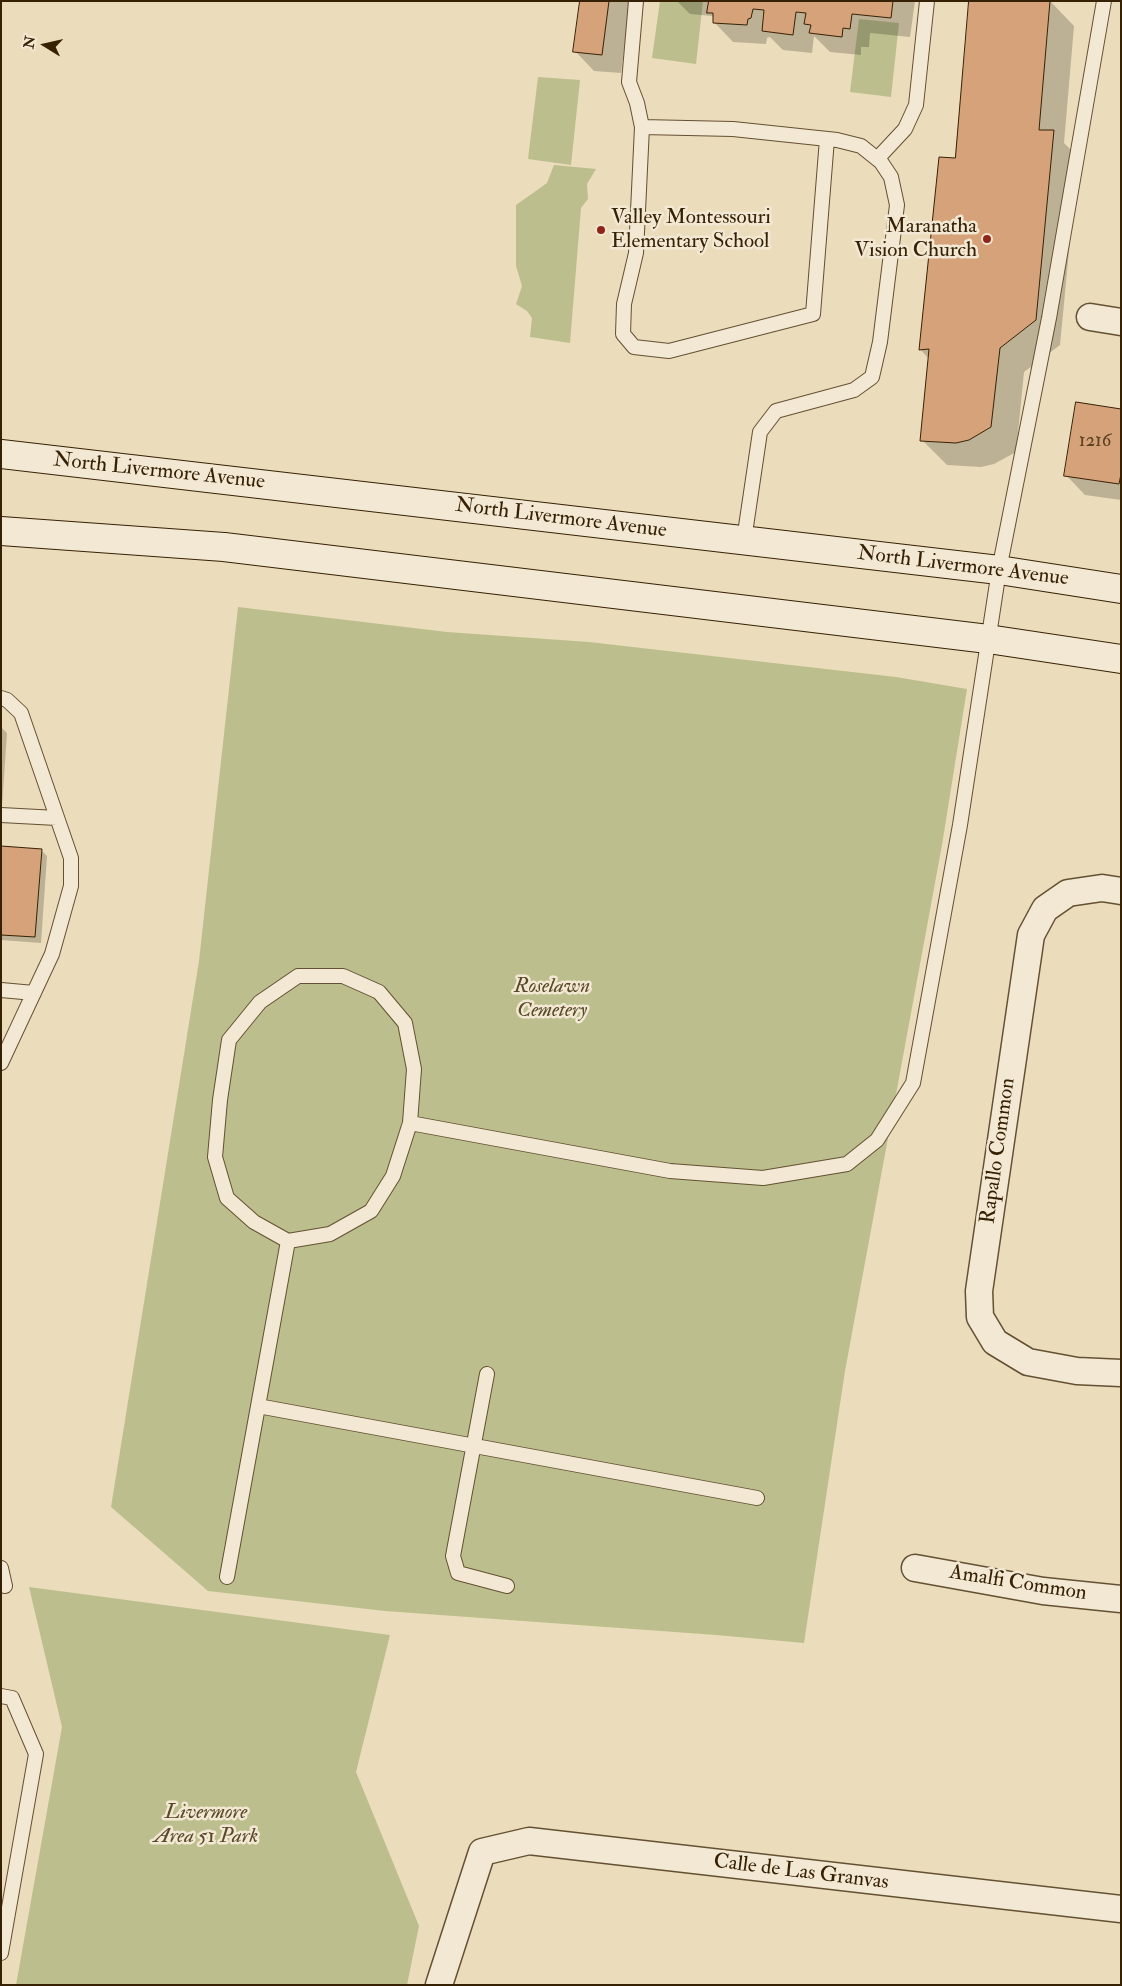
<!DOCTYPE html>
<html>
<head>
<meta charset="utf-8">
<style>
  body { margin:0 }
  #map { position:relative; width:1122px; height:1986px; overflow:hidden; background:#ebdcbb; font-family:"IM FELL Double Pica",serif }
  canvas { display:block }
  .frame { position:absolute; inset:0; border:2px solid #372105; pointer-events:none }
  .north { position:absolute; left:20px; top:20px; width:50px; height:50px; -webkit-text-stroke:4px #f2e8d3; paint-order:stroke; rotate:280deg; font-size:14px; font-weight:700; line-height:20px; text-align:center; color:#372105 }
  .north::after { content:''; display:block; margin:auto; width:18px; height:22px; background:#372105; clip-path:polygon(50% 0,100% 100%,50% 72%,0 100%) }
</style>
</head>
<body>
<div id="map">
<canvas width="1122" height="1986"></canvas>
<div class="frame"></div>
<div class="north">N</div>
</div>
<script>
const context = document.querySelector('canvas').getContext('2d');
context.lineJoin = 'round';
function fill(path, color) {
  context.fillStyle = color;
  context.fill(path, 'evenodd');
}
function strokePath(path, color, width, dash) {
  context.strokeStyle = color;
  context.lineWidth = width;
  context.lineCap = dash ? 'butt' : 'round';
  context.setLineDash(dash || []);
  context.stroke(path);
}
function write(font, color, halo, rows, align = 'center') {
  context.font = font + ' "IM FELL Double Pica",serif';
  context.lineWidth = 5;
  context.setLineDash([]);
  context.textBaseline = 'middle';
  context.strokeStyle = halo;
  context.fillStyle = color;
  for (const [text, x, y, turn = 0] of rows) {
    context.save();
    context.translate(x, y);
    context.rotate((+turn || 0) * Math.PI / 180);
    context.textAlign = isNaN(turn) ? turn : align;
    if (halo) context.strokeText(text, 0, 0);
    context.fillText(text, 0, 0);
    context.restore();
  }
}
const green = new Path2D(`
  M660,1H703L696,64L652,58Z
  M859,19L899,23L891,97L850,92Z
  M538,77L580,80L571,165L528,159Z
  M554,165L596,169L587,184L588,199L581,208L570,343L530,337L532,318L527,311L516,304L522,286L516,266V205L547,183Z
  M238,607L447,632L589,642L896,677L967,689L942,845L845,1371L804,1643L716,1635L385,1611L208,1591L111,1507L199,961Z
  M29,1587L390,1635L356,1772L419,1926L407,1985H16L62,1727Z`);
const shadow = new Path2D(`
  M581,1H630L621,73L594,71L575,51Z
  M677,1H915L910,37L870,33L869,47H861V55L830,52L814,36L812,53L783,50L770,37L767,38L766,44L733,42L714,22V18L712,16L690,14Z
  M1050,1L1074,26L1064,143L1078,157L1060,345L1024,372L1016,452L994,464L981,467L947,465L922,440L929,359L920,349L956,160Z
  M1121,411V500L1085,495L1066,475Z
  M1,727L7,733L2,806H1Z
  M1,847L41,850L47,856L41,943L1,940Z`);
const building = new Path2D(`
  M580,1H609L602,55L573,52Z
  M709,1H893L891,18L852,14L850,29L843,28L842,37L809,33L811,25L804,24L806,13L796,12L793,35L762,31L764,10L753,9L751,18L748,19L747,25L713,23V13H707Z
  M969,1H1050L1039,130H1054L1036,320L1000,348L991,427L969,440L956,443L920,441L929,349L919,350L939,157L955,158Z
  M1076,402L1121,409V474L1119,484L1064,476Z
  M1,846L42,849L35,937L1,935Z`);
const service = new Path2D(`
  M636,1L629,82L637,103L642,127L636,253L624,304L623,334L634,347L669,351L813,314L827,139
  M642,127L733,129L837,140L861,146L881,162L891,177L897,205L880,342L872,377L854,390L776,411L760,432L744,540
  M877,159L905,129L916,105L927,1
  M1,698L7,700L21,713L71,858V886L52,954L1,1063
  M1,815L57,818
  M1,990L34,993
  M410,1123L670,1171L763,1178L847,1164L877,1140L913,1083L960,825L999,570L1049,318L1104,1
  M487,1374L453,1556L458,1573L507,1586
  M258,1406L757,1498
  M1,1568L5,1586L1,1585
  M227,1577L288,1241L330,1234L371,1211L393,1176L410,1123L414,1069L405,1023L379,992L343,976H298L260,1002L229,1040L220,1100L215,1157L227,1198L254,1222L288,1241
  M1,1696L12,1698L36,1754L1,1953`);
const minor = new Path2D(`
  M1090,317L1121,322
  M1121,891L1102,888L1068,893L1045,909L1031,935L979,1291L980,1317L995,1342L1028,1362L1077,1371L1121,1373
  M915,1568L1043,1591L1121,1599
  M439,1985L482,1852L529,1841L1121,1909`);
const secondary = new Path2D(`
  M1,454L999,570L1121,589
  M1,531L224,547L988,639L1121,659`);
const markers = [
  [601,230,5,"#8f2418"],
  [987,239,5,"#8f2418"]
];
const numberNames = [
  ["1216",1095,442]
];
const poiNames = [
  ["Valley Montessouri",611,218],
  ["Elementary School",611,242],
  ["Maranatha",977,227,"right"],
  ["Vision Church",977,251,"right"]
];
const streetNames = [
  ["North Livermore Avenue",159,472,6],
  ["North Livermore Avenue",561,519,7],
  ["North Livermore Avenue",963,567,7],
  ["Rapallo Common",999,1151,-82],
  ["Amalfi Common",1018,1584,9],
  ["Calle de Las Granvas",801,1873,7]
];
const parkNames = [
  ["Roselawn",552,987],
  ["Cemetery",552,1011],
  ["Livermore",206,1813],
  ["Area 51 Park",206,1837]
];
fill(green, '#bcbf8d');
fill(shadow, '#0003');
fill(building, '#d5a279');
strokePath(building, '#372105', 1);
strokePath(service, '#645032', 16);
strokePath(minor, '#645032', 29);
strokePath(secondary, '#372105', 30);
strokePath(service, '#f2e8d3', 14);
strokePath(minor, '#f2e8d3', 26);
strokePath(secondary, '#f2e8d3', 28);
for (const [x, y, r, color] of markers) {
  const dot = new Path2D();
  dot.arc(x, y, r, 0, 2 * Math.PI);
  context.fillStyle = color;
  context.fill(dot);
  strokePath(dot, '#f2e8d3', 2);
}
write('19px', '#5e4122', null, numberNames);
write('21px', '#372105', '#f2e8d3', poiNames, 'left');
write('21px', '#372105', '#f2e8d3', streetNames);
write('italic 21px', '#584827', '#f2e8d3', parkNames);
</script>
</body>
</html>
